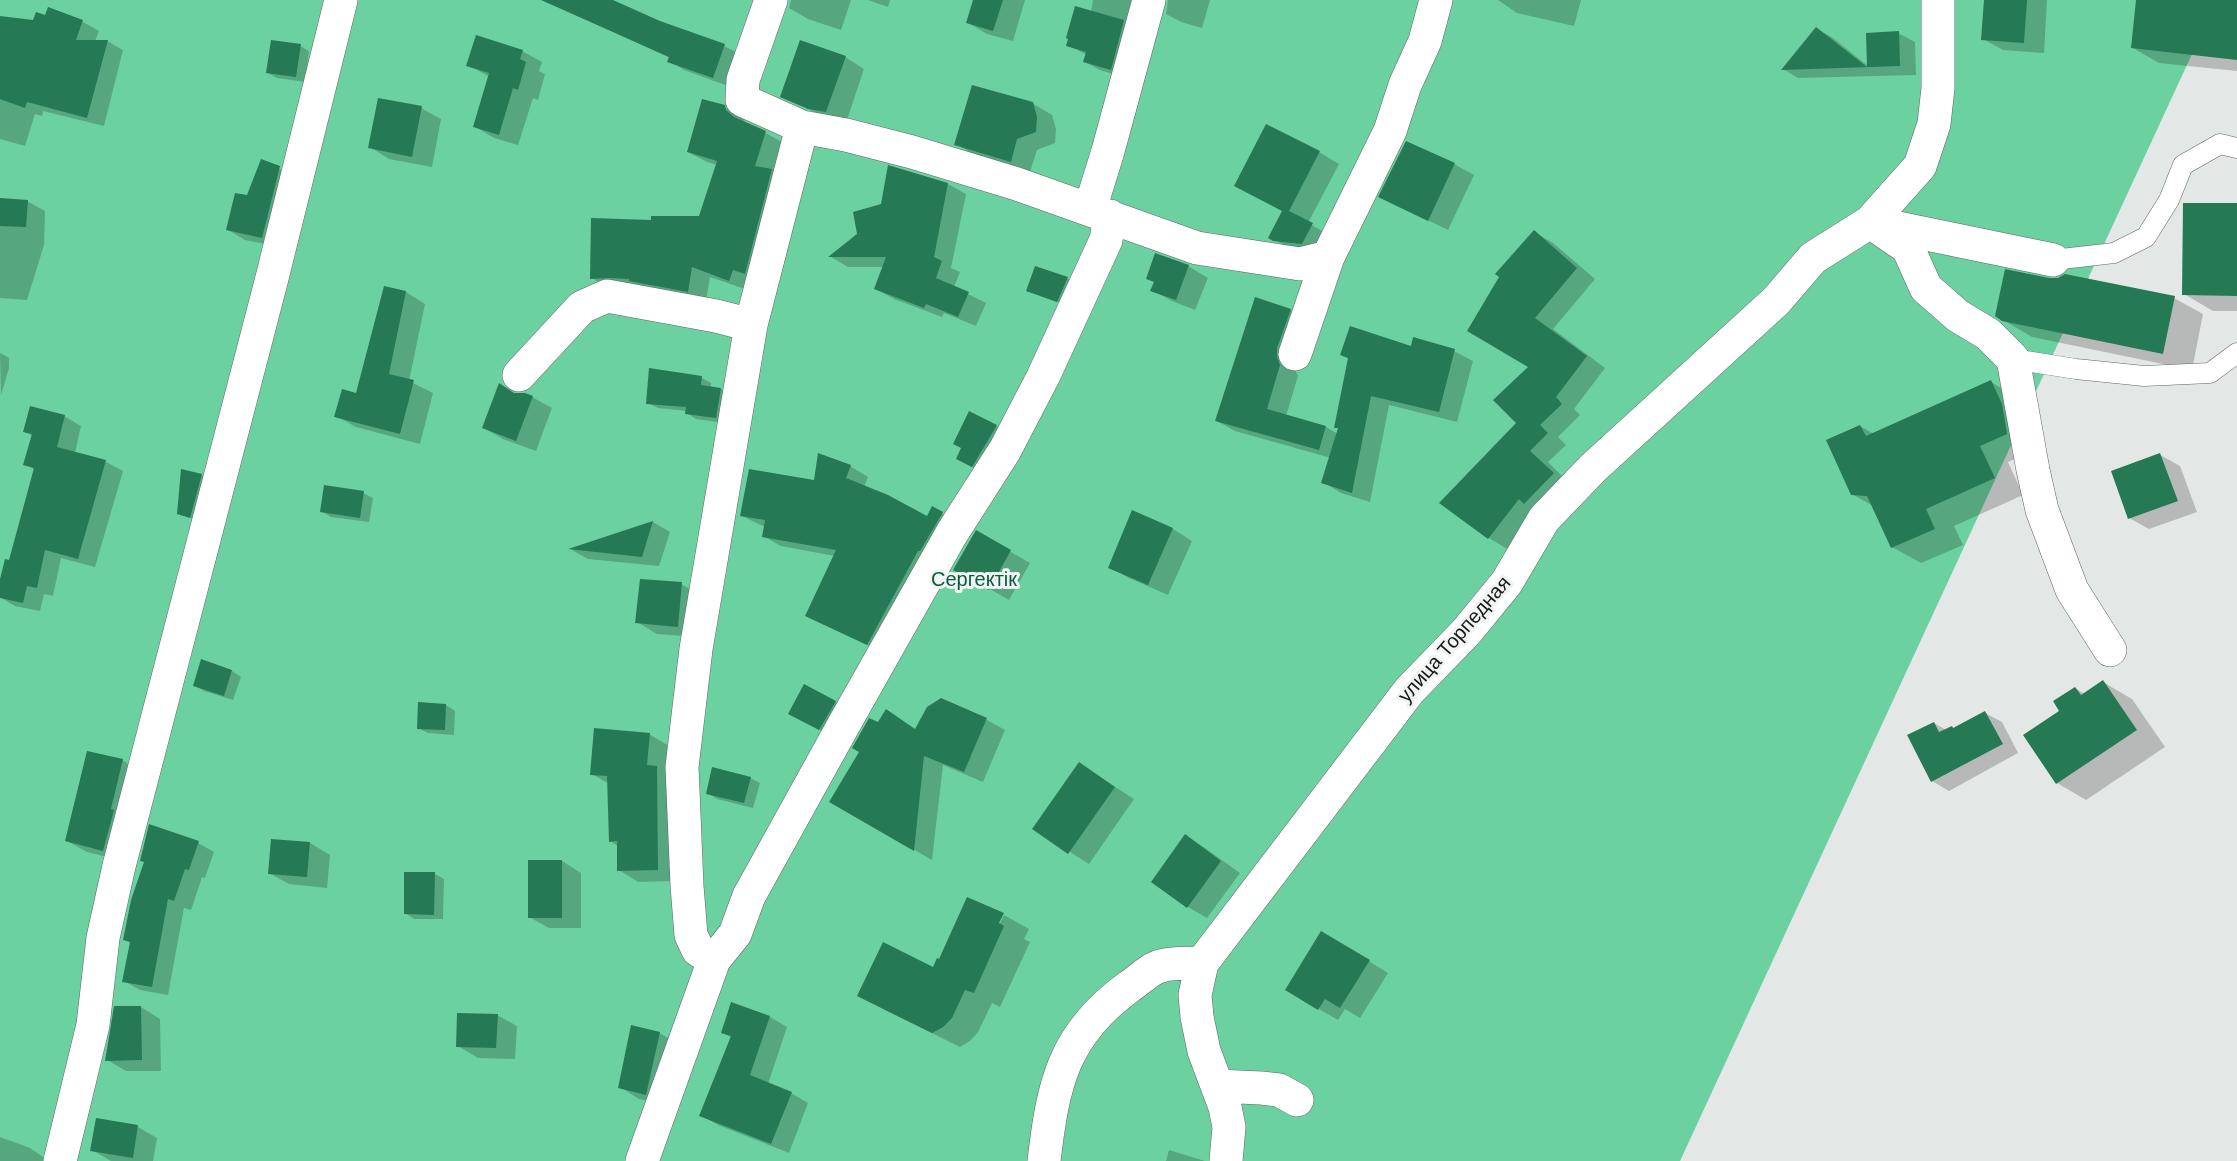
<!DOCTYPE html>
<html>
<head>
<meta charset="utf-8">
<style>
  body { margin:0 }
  canvas { display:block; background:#e3e7e5 }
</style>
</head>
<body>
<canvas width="2237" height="1161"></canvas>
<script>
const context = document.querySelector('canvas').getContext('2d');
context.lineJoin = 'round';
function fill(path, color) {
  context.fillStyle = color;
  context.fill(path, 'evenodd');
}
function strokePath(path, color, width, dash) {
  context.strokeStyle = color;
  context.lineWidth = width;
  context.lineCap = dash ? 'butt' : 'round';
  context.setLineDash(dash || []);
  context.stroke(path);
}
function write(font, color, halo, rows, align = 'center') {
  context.font = font + ' Arial,sans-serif';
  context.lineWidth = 6;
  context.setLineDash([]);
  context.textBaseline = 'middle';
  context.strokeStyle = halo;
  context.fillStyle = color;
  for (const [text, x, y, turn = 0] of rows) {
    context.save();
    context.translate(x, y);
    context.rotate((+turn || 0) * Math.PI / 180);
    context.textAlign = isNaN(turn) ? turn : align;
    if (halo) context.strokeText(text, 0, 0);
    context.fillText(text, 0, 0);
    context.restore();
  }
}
const green = new Path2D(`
  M0,0H2217L1680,1161H0Z`);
const shadow = new Path2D(`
  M592,0H609L659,22L724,46L740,54L728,86L684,70L669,61L670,58L584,18Z
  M791,0H851L841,30L808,19L789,8Z
  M868,0H890L888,7Z
  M975,0H1025L1013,41L987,34L967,22Z
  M1093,0H1148L1126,78L1100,70L1085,62L1087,55L1068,45L1091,12Z
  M1168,0H1210L1202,28L1181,22L1166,14Z
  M1498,0H1581L1574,26L1517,13Z
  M1986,0H2047L2044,53L2003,50L1983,39Z
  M2137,0H2237V71L2159,63L2133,48Z
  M49,9L83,22L99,31L95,41H107L123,50L104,126L43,111L42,116L35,114L25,146L0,139V19L34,21L46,17Z
  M1817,29L1833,38L1868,66L1898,33L1915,42L1916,75L1798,78L1783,69Z
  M300,46L309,51L305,82L277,78L268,73Z
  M522,51L542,62L539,71L545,74L538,100L533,98L518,145L494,138L474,126L490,77L468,65Z
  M845,57L864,69L846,123L829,119L782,96Z
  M1032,103L1052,115L1056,129L1055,143L1037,150L1030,172L975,155L956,144Z
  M724,107L743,118L745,122L784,143L748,290L710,277L706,301L610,289L592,278L653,221L700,217L717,165L707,162L688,152Z
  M421,108L441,119L432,167L389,159L370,147Z
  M1319,152L1339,164L1308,223L1331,236L1322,255L1294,251L1270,237Z
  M262,161L297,177L280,247L245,240L228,230L247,197Z
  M1454,164L1474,175L1448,230L1380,197Z
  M948,184L966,194L951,268L960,272L954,287L986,303L976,326L944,313L942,317L894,299L876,289L884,267H848L831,257L859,234L882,206Z
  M0,200L27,201L45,211L44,245L27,300L0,298Z
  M2237,205V311H2213L2184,294Z
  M1534,232L1553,243L1595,279L1553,329L1605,368L1574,409L1580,415L1558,437L1566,445L1548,462L1571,485L1537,510L1507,549L1489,538L1518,423L1531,366Z
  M1156,255L1188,266L1208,278L1195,310L1172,301L1152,290L1155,282Z
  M1036,268L1068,279L1077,284L1067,306L1028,290Z
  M2049,280L2174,298L2203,314L2192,370L2032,337L2003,320Z
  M385,288L406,292L425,304L409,381L433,393L420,444L356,427L336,416L357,395Z
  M1290,310L1308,321L1295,369L1298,376L1286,416L1326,427L1338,434L1340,429L1336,427L1349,359L1342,355L1412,348L1454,351L1473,361L1457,422L1389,405L1370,502L1341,493L1323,482L1331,458L1235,431L1217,421Z
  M0,353L9,358V368L1,395Z
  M650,370L702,378L711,383V388L721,389L730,395L725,423L696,419L687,413V411L658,408L648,403Z
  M1991,382L2020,399L2036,450L2008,462L2023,495L1954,526L1963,545L1921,563L1892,547L1873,506L1852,494L1860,426L1874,434Z
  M517,394L532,397L552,408L536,451L503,439L484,428Z
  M64,416L81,426L75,453L106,462L123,471L95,567L61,558L53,596L44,594L40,611L15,606L0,597V586L11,562L35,470L25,464L33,436L25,432Z
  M996,426L1016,437L977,470L958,459Z
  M2160,455L2180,466L2197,512L2149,529L2129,518Z
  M850,466L868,477L864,487L927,518L933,508L960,524L886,654L807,615L835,556L781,546L763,536L765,527L742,516Z
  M201,475L211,481L200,522L179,513Z
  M363,493L373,498L369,522L331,517L321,511Z
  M1133,512L1173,529L1192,541L1168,595L1129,578L1110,567Z
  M653,522L670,532L659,566L588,559L572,550Z
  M976,532L1030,563L1009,600L955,569Z
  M681,584L701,595L697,637L657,634L637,622Z
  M232,671L241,677L233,700L204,691L194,685Z
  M2103,682L2132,699L2165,747L2086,800L2057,783L2061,711L2075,688L2085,694Z
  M941,700L987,720L1005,730L983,782L943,765L932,860L831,802L887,711L916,730Z
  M835,702L855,713L839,740L809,724Z
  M446,705L455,711L454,735L428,733L418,728Z
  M1985,713L2002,722L2018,753L1949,791L1932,781L1934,723L1946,730L1955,729Z
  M649,734L669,746L677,881L638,882L619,870L618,846L610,841L609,784L592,774Z
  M122,760L142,772L123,861L87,852L67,841Z
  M1079,764L1134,799L1089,864L1034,829Z
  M750,778L760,783L753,808L717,799L708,793Z
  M1186,836L1205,848L1240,873L1207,918L1188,907Z
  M272,840L310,843L330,855L327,888L289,884L269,873Z
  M198,843L214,852L205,878L202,877L191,910L184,908L168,995L140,990L124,981L131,943L125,940Z
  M562,861L581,873V928H549L529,917Z
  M435,874L444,879L443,919H414L405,913Z
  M1004,915L1029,929L1024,939L1030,942L1000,1007L992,1003L978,1032L970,1041L960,1047L885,1010L859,995L934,969L997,930Z
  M1341,944L1388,973L1360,1018L1345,1009L1338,1020L1319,1009Z
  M732,1004L770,1017L787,1027L768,1084L791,1093L808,1103L789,1153L718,1125L701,1115L732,1038L723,1033Z
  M141,1007L160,1019L161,1071H126L107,1060Z
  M497,1015L517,1026L515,1059L478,1058L458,1046Z
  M659,1033L679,1044L665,1105L639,1099L620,1087Z
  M97,1120L138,1127L157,1138L153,1161H111L92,1150Z
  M0,1137L30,1148L49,1161H0Z
  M1169,1150L1205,1161H1166Z`);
const building = new Path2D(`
  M541,0H613L660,21L725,44L713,78L667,62L669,57Z
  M973,0H1003L993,31L966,23Z
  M1984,0H2027L2024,43L1981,40Z
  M2136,0H2237V60L2131,48Z
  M1075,6L1124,20L1111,70L1083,62L1086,52L1066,46L1068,39L1066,38Z
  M48,7L83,20L76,40H108L87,118L27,102L25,108L0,99V16L33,20L36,12L45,15Z
  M1816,27L1867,67L1866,33L1899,31L1900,66L1781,70Z
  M476,35L523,50L520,59L526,62L518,90L513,88L499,135L473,127L489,73L466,66Z
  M271,40L301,44L296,77L266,73Z
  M800,40L846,56L826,112L808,109L780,97Z
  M972,85L1033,102L1037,117L1036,132L1017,139L1011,162L954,145Z
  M378,98L422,106L412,157L368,148Z
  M702,99L725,105L726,110L734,117L766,131L755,166L772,169L745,274L733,270L729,281L692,267L688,292L629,281V279L610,278L590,279L591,218L651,220V216H699L717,161L687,152Z
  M1266,124L1320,151L1289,211L1313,223L1302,244L1273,241L1268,238L1282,211L1234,186Z
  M1406,141L1455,163L1428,221L1378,197Z
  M261,159L280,166L262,238L226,230L235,193L247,195Z
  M888,165L948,183L934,257L942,261L936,278L969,292L958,317L926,304L924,308L874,289L886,257H828L857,234L853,212L881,204Z
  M0,198L28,200L26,227L0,226Z
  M2183,203H2237V296L2182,295Z
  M1534,230L1577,268L1535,318L1587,356L1556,397L1562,404L1540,425L1548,433L1530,451L1554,473L1524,504L1519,499L1488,539L1439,503L1516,423L1493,400L1528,367L1467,331L1499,277L1495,274Z
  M1155,253L1189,265L1176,300L1150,291L1154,282L1146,279Z
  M1035,266L1068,277L1057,302L1026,291Z
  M2005,269L2049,278H2058L2065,274L2175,296L2163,354L2002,321L1995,316Z
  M384,286L406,291L389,374L414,380L400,434L334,417L342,389L356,393Z
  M1255,297L1291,309L1277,348V357L1280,365L1267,409L1326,426L1319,450L1215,421Z
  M1350,326L1411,346L1413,337L1455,349L1439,412L1371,396L1352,493L1321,483L1338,428H1334L1348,358L1340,355Z
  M649,368L702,376L701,385L721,388L716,418L685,414L686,407L646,404Z
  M1991,380L2002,404L2007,434L1980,446L1995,478L1926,509L1935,529L1891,548L1867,496L1851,495L1826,440L1860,425L1866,436Z
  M499,383L514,393H525L533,396L516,441L482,428Z
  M30,406L65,415L57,447L106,460L78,559L45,550L37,588L27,586L23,603L0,598V579L5,559L9,560L34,468L23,465L32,434L23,432Z
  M969,411L997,425L972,467L956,459L961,448L953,444Z
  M818,453L851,465L846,478L888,495L927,516L932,506L943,512L920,551H918L867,645L805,616L836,550L762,537L765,520L740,516L749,469L814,480Z
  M2160,453L2178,501L2128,519L2111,471Z
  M181,469L202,474L190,518L177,514Z
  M324,485L364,491L360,518L320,512Z
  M1132,510L1173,528L1148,585L1108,568Z
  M653,521L642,557L568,549Z
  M976,530L1011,550L989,590L953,570Z
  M640,579L682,582L678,627L635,623Z
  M201,659L232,670L224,696L193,686Z
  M2103,680L2137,730L2056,784L2023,735L2059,711L2053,701L2075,687L2081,695Z
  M804,684L836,701L819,730L788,714Z
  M941,698L987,718L964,772L924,756L914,851L829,802L859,752L852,748L869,718L878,722L886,709L915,729L927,707Z
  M418,702L446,704L445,730L417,729Z
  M1985,711L2003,744L1931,782L1907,735L1934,722L1939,732L1952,726L1953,728Z
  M594,728L650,733L647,765L657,766L658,870L617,871V841L609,842L607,776L590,775Z
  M87,751L123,759L111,809L114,810L103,851L65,841Z
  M1079,762L1115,787L1068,854L1032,829Z
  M712,767L751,777L744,803L706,794Z
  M149,824L199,841L189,870L185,869L174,901L168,899L152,987L122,982L130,942L123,940L131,900L144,862L140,861Z
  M1185,834L1221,861L1187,908L1151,882Z
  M271,839L310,842L307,877L268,874Z
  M528,860H562V918H528Z
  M404,872H435L434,915L404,914Z
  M967,897L1004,913L999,923L1004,926L974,993L965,990L952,1018L943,1027L932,1033L857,996L883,942L933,967L937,958L939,959Z
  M1321,931L1370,960L1340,1008L1325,999L1318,1010L1285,990Z
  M731,1002L770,1016L750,1075L792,1092L771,1144L699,1116L731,1036L721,1033Z
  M114,1006H141L142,1060L105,1061Z
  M457,1013L498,1014L496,1048L456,1047Z
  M631,1025L660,1032L646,1095L618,1088Z
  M96,1118L138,1125L133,1158L90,1151Z`);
const service = new Path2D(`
  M2053,260L2114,253L2146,237L2169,200L2183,165L2220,144L2237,148
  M2013,359L2076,369L2144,376L2210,373L2237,353`);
const minor = new Path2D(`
  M771,0L743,80L742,100L802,127L846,135L912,152L1017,184L1197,248L1300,264L1328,257
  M802,127L751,325L696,649L682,767L687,886L691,935L698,950L714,960L735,934L749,896L843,726L952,533L1005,450L1043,377L1106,240L1110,216
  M1090,209L1108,151L1149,0
  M1870,222L1908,248L1926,288L1958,316L1988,334L2013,359L2033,470L2042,510L2072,590L2110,650
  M1883,225L2053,260
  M1295,354L1328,257L1390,131L1405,85L1425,41L1436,0
  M519,375L582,307L607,296L716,316L751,325
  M1202,963L1195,995L1197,1017L1204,1051L1225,1107L1229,1127L1226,1161
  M1217,1086L1261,1088L1279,1090L1297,1100
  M60,1161L93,1025L103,938L119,866L272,278L341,0
  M642,1161L714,960
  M1044,1161C1053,1084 1063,1034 1130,986C1139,980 1151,968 1161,966C1173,962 1189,964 1202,963L1409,691L1467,631L1507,582L1544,519L1593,468L1776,301L1813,258L1870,222L1920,166L1934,124L1938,88V0`);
const parkNames = [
  ["Сергектік",974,580]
];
const streetNames = [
  ["улица Торпедная",1455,640,-49]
];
fill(green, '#6cd1a0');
fill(shadow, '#0003');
fill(building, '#267955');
strokePath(service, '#616563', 21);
strokePath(minor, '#616563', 34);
strokePath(service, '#fff', 20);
strokePath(minor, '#fff', 33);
write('20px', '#085d3d', '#f0f4f2', parkNames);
write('20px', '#181a19', '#f0f4f2', streetNames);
</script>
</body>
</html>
